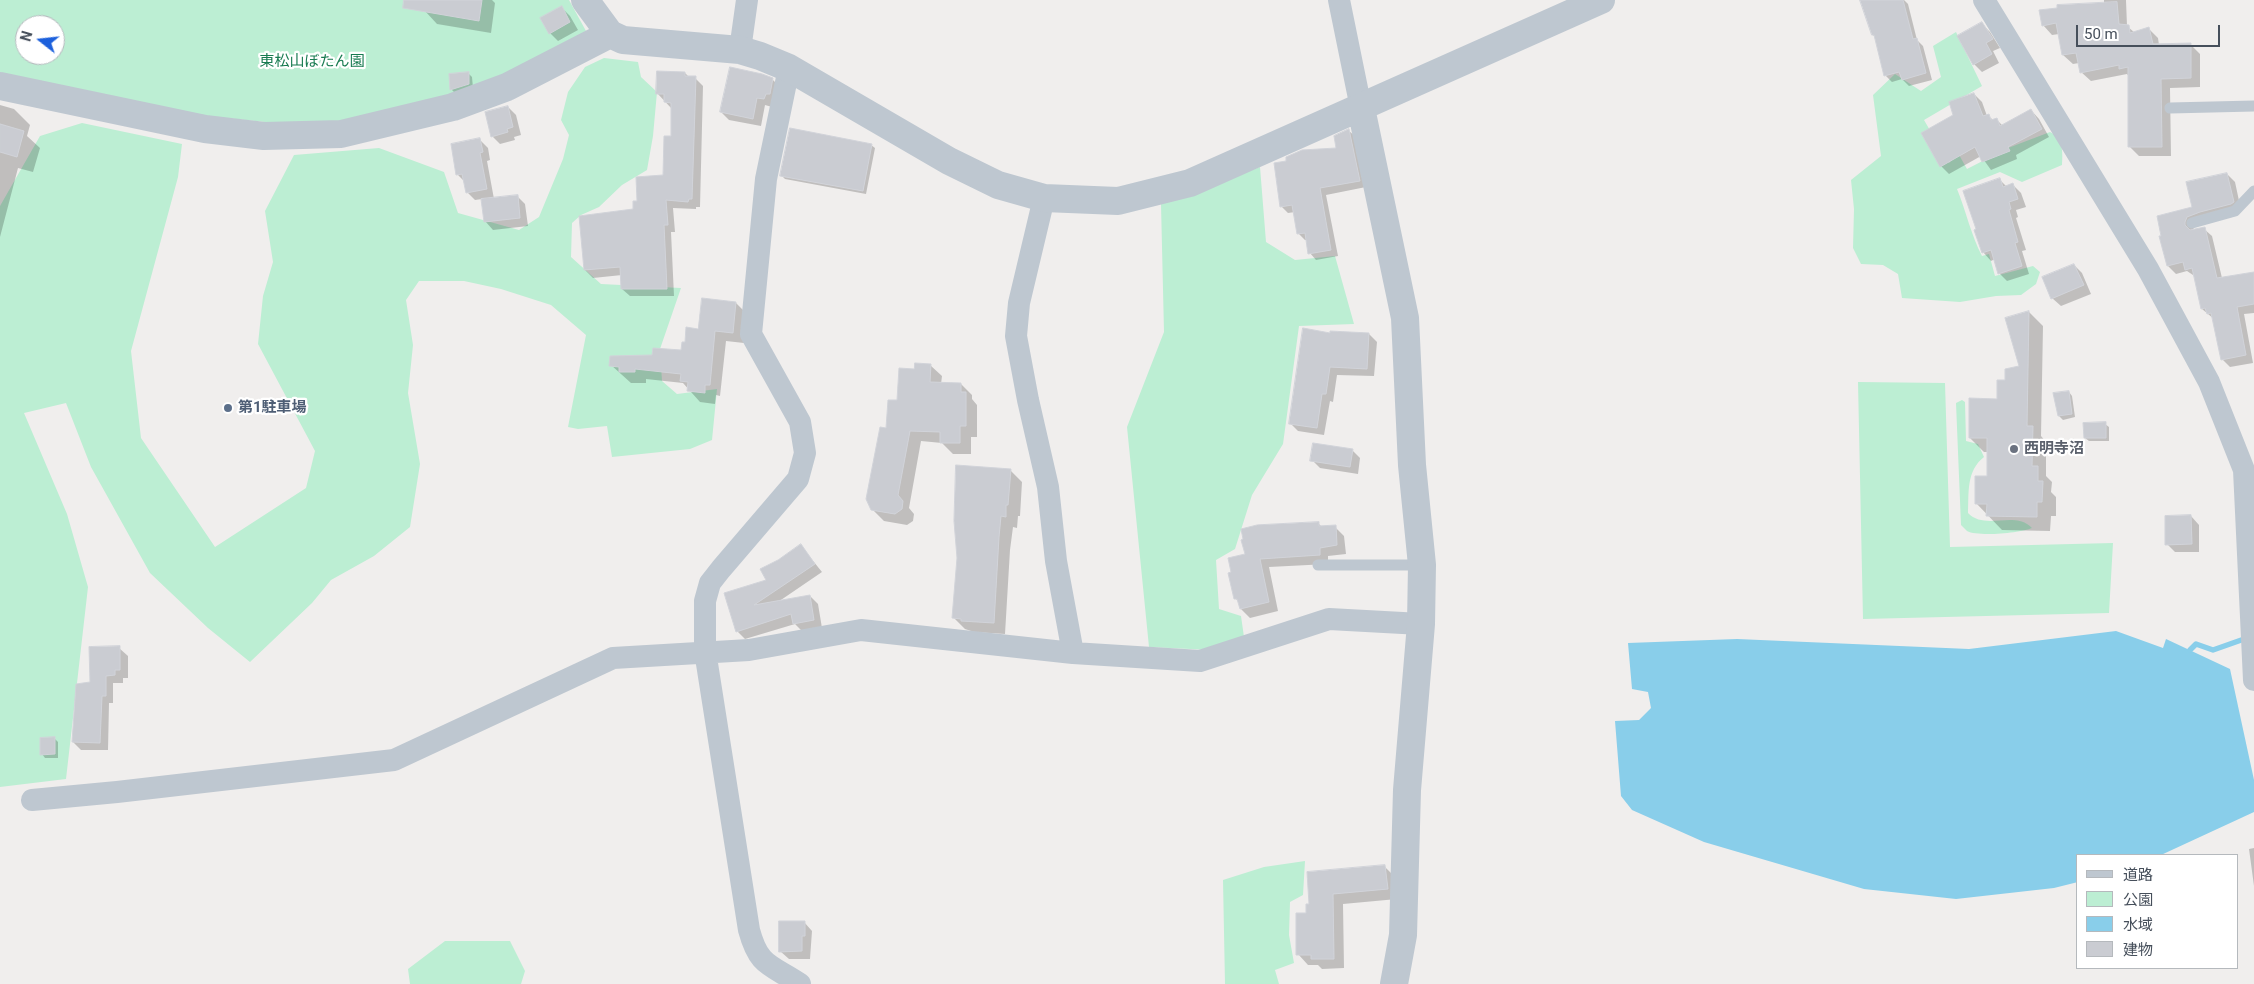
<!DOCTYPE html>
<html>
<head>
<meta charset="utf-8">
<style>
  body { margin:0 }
  #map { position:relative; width:2254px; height:984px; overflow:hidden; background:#f0eeed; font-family:Roboto,"Noto Sans JP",sans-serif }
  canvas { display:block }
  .legend { position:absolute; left:2076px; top:854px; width:162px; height:115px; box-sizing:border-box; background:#fff; border:1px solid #b5b9bd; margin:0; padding:6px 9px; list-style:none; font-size:15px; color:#464f5b }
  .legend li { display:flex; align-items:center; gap:10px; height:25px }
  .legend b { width:25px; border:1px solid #b5b9bd }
  .north { position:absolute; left:15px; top:15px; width:50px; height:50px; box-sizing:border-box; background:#fff; border:1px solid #b5b9bd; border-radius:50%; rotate:286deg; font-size:14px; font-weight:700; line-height:20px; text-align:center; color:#464f5b }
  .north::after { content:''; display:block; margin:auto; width:18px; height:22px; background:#1c60dc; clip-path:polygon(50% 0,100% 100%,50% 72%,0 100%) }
  .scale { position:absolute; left:2076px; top:25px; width:144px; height:22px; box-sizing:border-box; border:2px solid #464f5b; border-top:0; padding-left:6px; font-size:15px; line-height:18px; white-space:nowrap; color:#464f5b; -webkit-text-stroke:4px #fff; paint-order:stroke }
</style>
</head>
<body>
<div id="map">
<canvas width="2254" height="984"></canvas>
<ul class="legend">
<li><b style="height:6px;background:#bec7d0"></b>道路</li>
<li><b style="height:14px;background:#bceed3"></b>公園</li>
<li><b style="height:14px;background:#89ceea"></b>水域</li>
<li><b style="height:14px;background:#caccd2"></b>建物</li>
</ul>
<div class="north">N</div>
<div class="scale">50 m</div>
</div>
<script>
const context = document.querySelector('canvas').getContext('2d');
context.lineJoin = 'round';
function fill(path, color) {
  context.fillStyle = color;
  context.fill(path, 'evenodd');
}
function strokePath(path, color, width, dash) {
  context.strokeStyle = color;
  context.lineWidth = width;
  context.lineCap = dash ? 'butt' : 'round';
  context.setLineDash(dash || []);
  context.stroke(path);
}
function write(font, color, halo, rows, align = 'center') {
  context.font = font + ' Roboto,"Noto Sans JP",sans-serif';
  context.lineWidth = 4.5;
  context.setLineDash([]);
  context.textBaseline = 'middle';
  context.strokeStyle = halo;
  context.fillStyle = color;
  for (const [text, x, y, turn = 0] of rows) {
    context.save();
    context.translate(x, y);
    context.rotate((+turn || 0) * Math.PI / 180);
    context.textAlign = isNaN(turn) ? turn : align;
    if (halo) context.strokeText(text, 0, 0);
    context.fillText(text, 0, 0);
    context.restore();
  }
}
const green = new Path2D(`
  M0,0H569L586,31L495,84L343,123L304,126L226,118L204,119L0,75ZM25,25H55V55H25Z
  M1956,32L1982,86L1924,120L1949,163L1958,153L1967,169L2008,148L2050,132C2063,138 2063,152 2062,165L2022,182L2000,172L1957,189C1966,211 1971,235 1982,256L1989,254L1995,276L2033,266L2040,272L2036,284L2021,295L1996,296L1960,302L1902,298L1898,274L1883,265L1861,264L1853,248L1854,209L1851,180L1881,156L1873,95L1895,74L1921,91L1941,77L1933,46Z
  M604,58L638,62L641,77L657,92L653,136L647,170L622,185L599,207L581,215L572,223L571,257L601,284L681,288L660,349L662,381L677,394L717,389L712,440L690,449L612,457L607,426L578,429L568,427L586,335L551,305L501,289L464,281H419L406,300L413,345L408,393L420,464L410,527L374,556L331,580L312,603L250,662L208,628L150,573L91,467L66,403L24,413L67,514L88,587L66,779L0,787V206L40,136L82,123L182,144L178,177L131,351L141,438L215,547L306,488L315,451L258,344L263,296L273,262L265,211L294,155L379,148L444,172L458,213L519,230L539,217L563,159L569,135L561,120L568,92L585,67Z
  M1260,167L1266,242L1295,260L1335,256L1354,324L1299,326L1283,444L1252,495L1235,549L1216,560L1219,609L1241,616L1244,637L1211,650L1149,647L1127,427L1164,332L1161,204Z
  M1858,382L1945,383L1950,547L2113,543L2109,613L1863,619Z
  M1962,400L1965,402L1966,441L1978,444L1984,457C1966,471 1969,493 1968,513C1985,531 2015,510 2032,528C2021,533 1978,537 1967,531C1965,529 1963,527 1961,525L1956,403Z
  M1305,861L1303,895L1290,902L1289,935L1294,963L1275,970L1279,984H1225L1223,880L1264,867Z
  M445,941H510L525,971L521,984H410L408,969Z`);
const water = new Path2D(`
  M2116,631L2163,648L2166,639L2230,669L2254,780V812L2161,855H2078V882L2054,888L1956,899L1864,889L1704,842L1632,810L1621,796L1615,721L1639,720L1651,708L1648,692L1632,689L1628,643L1737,639L1969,649Z`);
const shadow = new Path2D(`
  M427,0H492L495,3L491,33L437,24L425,11Z
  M1893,0H1904L1908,4L1917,40L1923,46L1932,80L1909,86L1902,79L1892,82L1885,75L1876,38L1873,35Z
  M2104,0H2126L2127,26L2135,33L2148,28L2158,38L2159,45L2190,44L2200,54V87L2170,88L2171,156H2139L2130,147L2129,77L2127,74L2091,81L2081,72L2079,63L2073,64L2063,55L2059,34L2052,35L2043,25L2104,4Z
  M562,8L570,16L578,30L558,41L550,33Z
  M1982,24L1990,32L2000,48L1993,51L1999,63L1982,72L1974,64Z
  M468,73L472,77L473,88L455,93L451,89Z
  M685,73L689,77L695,78L703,86L700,207H696V209L673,208L675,232H671L674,296H630L622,289V275L593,278L585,270L635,210L639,202L665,176L673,138L672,109L657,93Z
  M772,79L781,88L772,107L765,105L761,126L729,120L721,112Z
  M1974,94L1982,102L1987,116L1994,120L1996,119L2003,126L2031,110L2039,119L2049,137L2016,155L2017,159L1991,170L1981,156L1949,174L1941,166L1955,116Z
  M0,105L14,109L30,125L27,136L40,148L33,172L18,168L0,237Z
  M508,107L516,115L521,135L514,137L515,140L500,144L492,136Z
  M1349,131L1356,137L1366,187L1326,195L1338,256L1316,260L1310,253L1307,240H1305L1298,233L1295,212L1288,213L1281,206L1288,162L1338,149Z
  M480,140L488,148L490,160L487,161L494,199L517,196L525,204L528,226L493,230L485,221L482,199L475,200L467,192L465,182L458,175L452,145Z
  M871,145L875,148L866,194L785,179L781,175Z
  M2227,174L2235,182L2241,210L2197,223L2192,231L2204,229L2212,236L2222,278L2254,274V313L2244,314L2253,363L2230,367L2222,359L2214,319L2202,309L2196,277L2187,271L2176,274L2168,266L2161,237Z
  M1999,179L2007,187L2013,185L2021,193L2026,207L2016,210L2018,217L2016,218L2026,250L2022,251L2029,274L2007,281L1999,273L1995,259L1991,261L1983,252Z
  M2074,265L2082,273L2091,294L2061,306L2052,298Z
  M736,303L747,314L744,343L726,341L720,396L716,395L715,404L700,402L683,383L646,379V383H631L611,365L682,352L686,343L699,330Z
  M2029,312L2043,326L2041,436L2046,442V476L2052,482L2051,492L2056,497V516H2051L2050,531L2002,530L1976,503L1988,477V452H1984L1970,438L1998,400L2006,381L2020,367Z
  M1331,334H1369L1377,342L1374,376L1337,375L1333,402L1330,401L1324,435L1298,431L1290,423Z
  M930,365L942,376L941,384H961L972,395V399L977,405V437H971V454H953L942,443L921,441L909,508L914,514L913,521L907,525L884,521L872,509L887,429L898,402L916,370Z
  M2069,392L2072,396L2075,417L2063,420L2059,416Z
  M2105,424L2109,427V441H2089L2085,438Z
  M1352,450L1360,458L1358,474L1320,468L1312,460Z
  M1010,470L1022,482L1020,516H1018L1017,528L1013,527L1010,550L1005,634L974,632L965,629L953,617Z
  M2191,516L2199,525V552H2175L2167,544Z
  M1318,523L1322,527H1335L1344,536L1346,554L1328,556V564L1269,567L1278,611L1250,618L1241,609L1239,602L1235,598L1233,573L1246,554Z
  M801,546L822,572L778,602L810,596L818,604L822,628L802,631L795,624L745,639L737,631L779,561Z
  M119,648L128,656V678H123V683H113V703H109L108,750H81L73,742L91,683Z
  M54,738L58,742V758H45L42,754Z
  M2254,848V886L2249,849Z
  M1385,867L1395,877L1397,899L1343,904L1344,968L1322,969L1318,965H1308L1298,954L1311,905Z
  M804,922L812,931L810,959H789L780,951Z`);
const stream = new Path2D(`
  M2190,650L2196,644L2213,650L2247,638`);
const building = new Path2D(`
  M404,0H482L479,21L403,8Z
  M1860,0H1903L1913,39L1917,38L1926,73L1902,80L1899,72L1884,76L1874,35H1872Z
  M2117,2L2119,24L2129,25L2130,33L2149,27L2153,44L2191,43V78L2161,79L2162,147H2128V67L2119,69V65L2080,73L2076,53L2062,55L2056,23L2042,26L2039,10L2057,8V5Z
  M562,6L570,22L549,34L540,18Z
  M1982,22L1993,39L1986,43L1992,54L1973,65L1957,36Z
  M730,67L762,74L773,78L770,94H766L764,99L757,98L753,119L720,112Z
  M657,71L685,72V76H696L692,199H689L688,202L666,200L668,225H664L667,289H621L620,267L584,270L579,216L633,209V201H637L636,177L663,175L664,136H671V103L664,102V94H656Z
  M469,72V84L450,90L449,74Z
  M1974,93L1983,116L1989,114L1991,120L1997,118L2000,126L2031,109L2042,129L2008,147L2010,151L1982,162L1975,147L1940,167L1921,133L1953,115L1949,102Z
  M508,106L513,127L507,129L508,132L491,137L485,112Z
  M0,124L24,131L17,157L0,152Z
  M790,128L872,144L863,191L780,176Z
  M1349,129L1360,181L1320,188L1331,250L1308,254L1305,233L1297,234L1292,205L1280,207L1274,163L1286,161V157L1302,150L1336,148L1334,136Z
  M480,138L483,152L480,153L487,189L466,193L462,174L456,175L451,144Z
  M2227,173L2234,202L2231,204L2200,212L2187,217L2185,222V225L2190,230L2205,227L2217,278L2254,272V304L2237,307L2246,355L2221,360L2211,313L2207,314L2205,308L2201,309L2192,268L2185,270L2183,262L2167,266L2159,236H2161L2157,216L2192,207L2186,182Z
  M2000,178L2003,187L2013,183L2018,199L2009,202L2011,209L2009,210L2018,242L2015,243L2022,266L1998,274L1991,250L1982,253L1974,230L1976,229L1963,191Z
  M518,195L520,218L484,222L481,199Z
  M2074,264L2084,285L2051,299L2042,277Z
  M702,298L736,302L733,333L715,331L710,385H705V393L687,391L688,382L680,381L681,374L635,369V372H619V367L609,366L610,356L652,355L653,348L681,350L682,342H685L686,327L698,329Z
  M2029,311L2027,426H2033L2032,466H2038V481H2043L2042,502H2037V517L1986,516L1987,504H1975V476H1987V438H1969V398L1997,399V380H2005V369L2019,366L2005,318Z
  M1303,328L1330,333V331L1369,333L1367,369L1330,367L1326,394H1322L1317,428L1289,424Z
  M915,363L931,364L930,382L961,383V392H966V426H960V443H940V432L910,431L898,495L903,501L902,509L895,514L871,510L866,499L880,427L886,428L888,400H897L899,368L914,369Z
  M2069,391L2072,414L2058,416L2053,393Z
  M2106,422V438H2084L2083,423Z
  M1313,443L1353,449L1350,467L1310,461Z
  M956,465L1011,469L1008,505H1006V517L1001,516L999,537L994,623L961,621V619L952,618L957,558L954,521Z
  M2191,515L2192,544L2165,545V516Z
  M1319,522V526L1336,525L1337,545L1320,548V555L1260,559L1269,602L1240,609L1237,599H1234L1228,573L1231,572L1228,558L1245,554L1241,540L1243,539L1241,529L1257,525Z
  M801,544L815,564L754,605L810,595L814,620L793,624L791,614L736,632L724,593L766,580L760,569L778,560Z
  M120,646V670H115V675L106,676V696H102L100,743L72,742L76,684L90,682L89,647Z
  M55,737V754L40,755V738Z
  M1385,865L1388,889L1333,894L1334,959H1311V955H1296V913H1306V904H1309L1307,872Z
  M779,921H805V936H802V951L779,952Z`);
const service = new Path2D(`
  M2170,108L2254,106
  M2192,223L2235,211L2254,191
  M1318,565H1422`);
const minor = new Path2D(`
  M1339,0L1361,108
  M1984,0L2148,269L2209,382L2244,470L2254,680
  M740,50L747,0
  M789,68L766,179L751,334L800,422L805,453L798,479L721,569L710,583L705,601V651L749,930C759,967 770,964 800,984
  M1044,198L1019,303L1016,336L1028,400L1048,487L1056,561L1073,653
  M32,800L117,792L394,760L613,658L749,650L861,630L1073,653L1200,661L1329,619L1421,624`);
const tertiary = new Path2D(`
  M585,0L610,34L623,40L740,50L760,56L789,68L949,161L998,185L1044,198L1118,201L1190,183L1601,0
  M0,86L205,129L264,136L341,134L453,107L507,87L610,34
  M1361,108L1405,318L1412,465L1422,565L1421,624L1407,790L1403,935L1394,984`);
const markers = [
  [228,408,5,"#5c6f8a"],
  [2014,449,5,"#6b7280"]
];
const parkNames = [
  ["東松山ぼたん園",312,62]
];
const serviceNames = [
  ["第1駐車場",238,408]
];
const worshipNames = [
  ["西明寺沼",2024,449]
];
fill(green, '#bceed3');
fill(water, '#89ceea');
fill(shadow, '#0003');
strokePath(stream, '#89ceea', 5.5);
fill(building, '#caccd2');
strokePath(building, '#d1d3d9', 1);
strokePath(service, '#bec7d0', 11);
strokePath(minor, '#bec7d0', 22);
strokePath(tertiary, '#bec7d0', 28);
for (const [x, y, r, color] of markers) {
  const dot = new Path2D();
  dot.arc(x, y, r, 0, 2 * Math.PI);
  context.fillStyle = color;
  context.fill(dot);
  strokePath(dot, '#fff', 2);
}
write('15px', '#187b51', '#fff', parkNames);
write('bold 15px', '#4e5e75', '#fff', serviceNames, 'left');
write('bold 15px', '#5b616d', '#fff', worshipNames, 'left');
</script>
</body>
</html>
